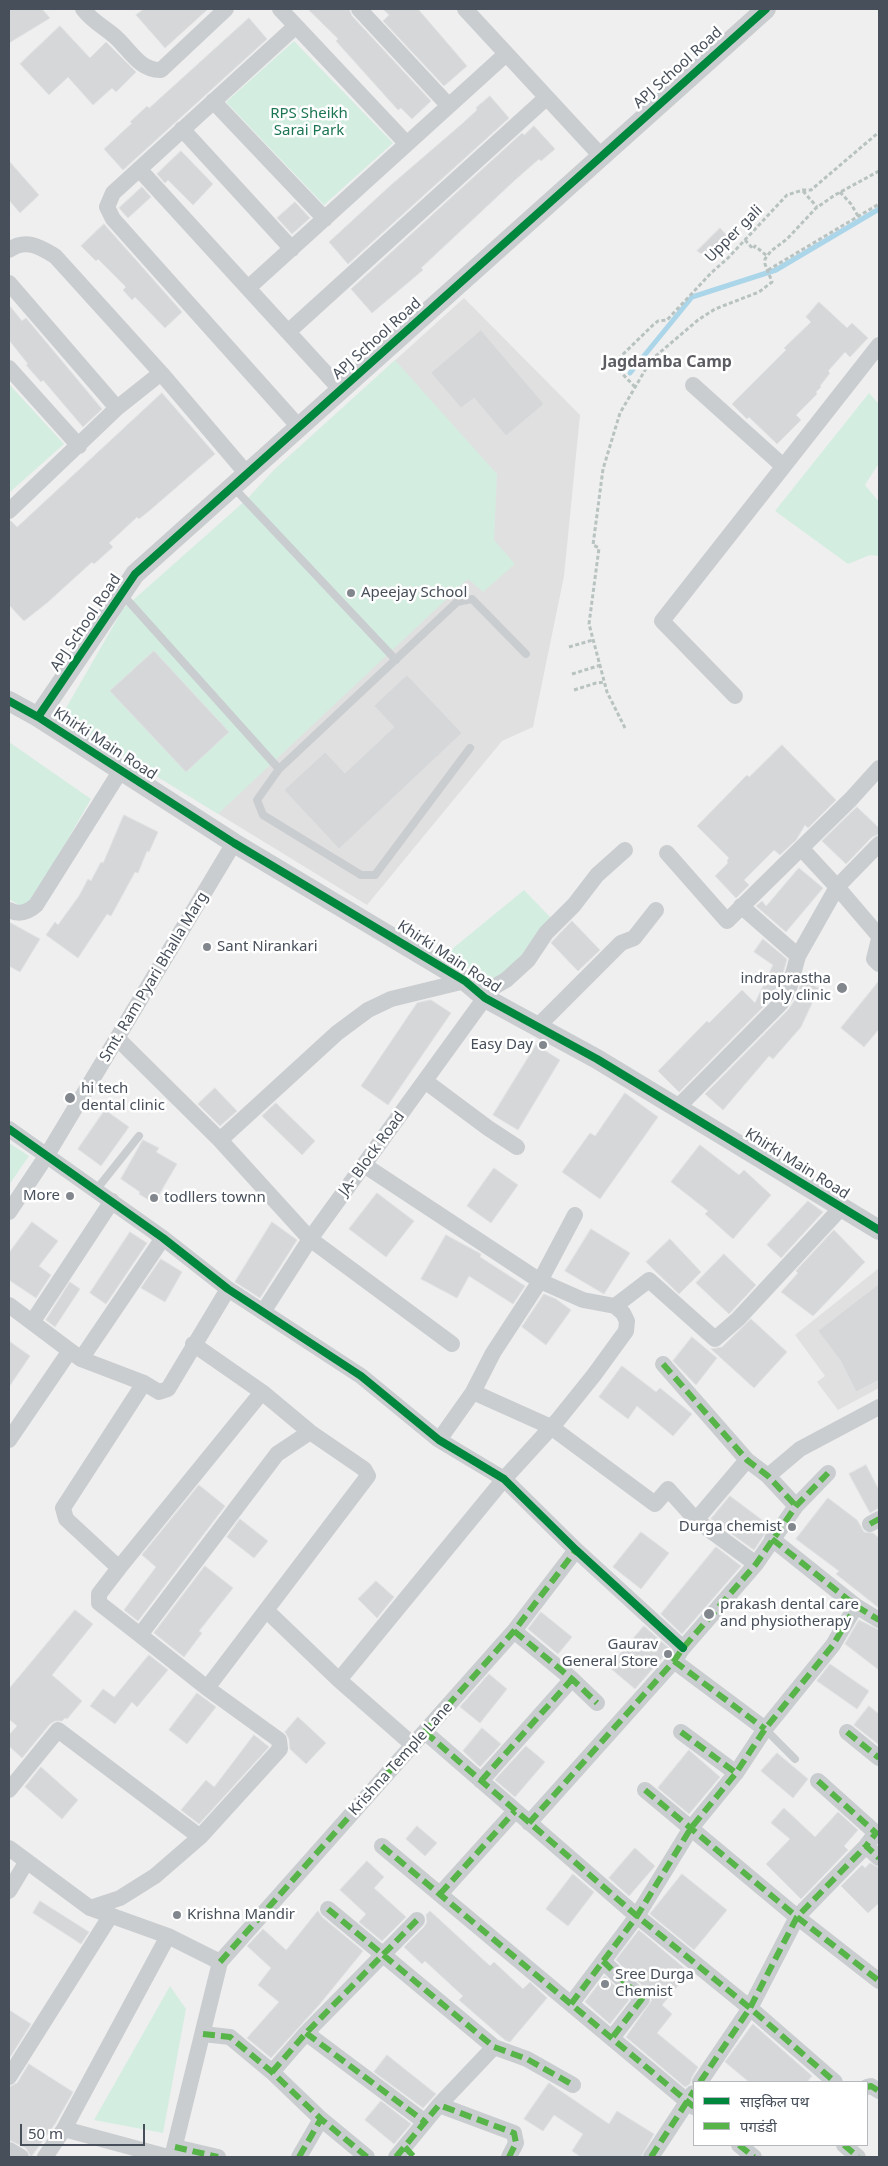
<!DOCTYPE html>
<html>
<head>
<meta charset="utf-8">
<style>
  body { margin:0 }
  #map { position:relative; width:888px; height:2166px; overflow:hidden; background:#efefef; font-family:"Noto Sans","Noto Sans Devanagari",sans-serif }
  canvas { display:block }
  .frame { position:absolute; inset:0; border:10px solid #474f5a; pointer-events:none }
  .legend { position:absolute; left:693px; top:2081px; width:175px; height:65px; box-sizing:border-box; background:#fff; border:1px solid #b5b9bd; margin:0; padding:6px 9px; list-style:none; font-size:15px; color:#474f5a }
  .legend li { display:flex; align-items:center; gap:10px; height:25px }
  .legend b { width:25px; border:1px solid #b5b9bd }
  .scale { position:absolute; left:20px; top:2124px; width:125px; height:22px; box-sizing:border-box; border:2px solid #474f5a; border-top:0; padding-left:6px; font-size:15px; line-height:18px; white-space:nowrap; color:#474f5a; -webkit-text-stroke:4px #fff; paint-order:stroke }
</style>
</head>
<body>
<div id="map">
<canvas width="888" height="2166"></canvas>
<div class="frame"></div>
<ul class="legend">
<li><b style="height:6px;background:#00873e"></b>साइकिल पथ</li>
<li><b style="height:6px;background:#57b448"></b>पगडंडी</li>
</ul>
<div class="scale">50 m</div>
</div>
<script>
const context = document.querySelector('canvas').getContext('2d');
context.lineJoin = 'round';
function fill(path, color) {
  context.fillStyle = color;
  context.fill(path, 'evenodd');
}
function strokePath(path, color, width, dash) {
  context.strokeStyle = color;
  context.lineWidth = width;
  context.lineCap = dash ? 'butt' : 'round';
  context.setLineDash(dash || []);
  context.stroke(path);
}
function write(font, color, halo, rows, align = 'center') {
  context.font = font + ' "Noto Sans",sans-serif';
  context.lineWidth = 5;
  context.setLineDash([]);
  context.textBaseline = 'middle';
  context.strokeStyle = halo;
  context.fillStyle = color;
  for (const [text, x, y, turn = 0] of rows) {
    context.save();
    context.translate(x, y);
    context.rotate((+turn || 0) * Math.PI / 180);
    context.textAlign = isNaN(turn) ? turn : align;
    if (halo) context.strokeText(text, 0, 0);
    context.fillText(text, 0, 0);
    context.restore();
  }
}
const education = new Path2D(`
  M464,298L580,415L564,576L533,727L502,741L367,905L70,723L66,708L246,500L275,469Z
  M879,1268V1388L838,1410L817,1382L825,1376L795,1335Z`);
const green = new Path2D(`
  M294,41L393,143L324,205L226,102Z
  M395,360L497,474L494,540L515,564L483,592L468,579L218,814L70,723L66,708L123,609L246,500L275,469Z
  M9,384L64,444L9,493Z
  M869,393L879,404V463L865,485L879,502V556L870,555L848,564L775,511Z
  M9,742L91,799L27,910L9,899Z
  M524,890L552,919L526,957L491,984L446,954Z
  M9,1143L29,1156L9,1185Z
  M170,1986L186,2009L163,2133L94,2120Z`);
const stream = new Path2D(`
  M630,373L692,297L776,270L879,209`);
const building = new Path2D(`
  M9,9H42L50,18L9,43Z
  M144,9H208L165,48L136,15Z
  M308,9H349L352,16L431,101L412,119L401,108L398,110L336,41L338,39Z
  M383,9H418L467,66L444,86L383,21L389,15Z
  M249,18L267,39L123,170L104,149L132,123L130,122L147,106L149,108Z
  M60,26L90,58L106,42L136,72L116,92L112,88L93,105L68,77L49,95L20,64Z
  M490,96L509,118L348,264L329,242L391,185L463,123L477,110L476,108Z
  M534,126L555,149L541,161L539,159L515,180L421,268L423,270L372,313L351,289L522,133L524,135Z
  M181,151L213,184L193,205L168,180L165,183L157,174Z
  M9,161L39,195L20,213L9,200Z
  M142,187L151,197L128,218L119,208Z
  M295,202L310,218L292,234L277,218Z
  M104,224L182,312L165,328L135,297L132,300L123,290L126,287L98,259L96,261L81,246Z
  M720,228L730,239L711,259L697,251Z
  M819,302L847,328L852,323L868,338L850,357L845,352L828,371L830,373L820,386L821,387L816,392L817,394L796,415L801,420L777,444L749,417L747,419L732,404L786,350L784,348L811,322L806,317Z
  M9,305L22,321L26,318L102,409L83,427L43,380L41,382L26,365L28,364L9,340Z
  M481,330L544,404L506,436L474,398L461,408L431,373Z
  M162,393L215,454L149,511L139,519L137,517L109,543L113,547L94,564L92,562L48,602L24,621L9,605V521H11L17,527Z
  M154,651L229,732L186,772L110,691Z
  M407,675L462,733L339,849L284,790L325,752L345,773L394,727L374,706Z
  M782,745L836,800L808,828L805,825L796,840L780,855L774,850L744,880L749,885L736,898L715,876L728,863L727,861L729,858L697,826L747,775L749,777Z
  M857,807L879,828V834L872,837L846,864L822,841Z
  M124,815L158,832L149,852L147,851L138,873L135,872L111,916L107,914L78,958L46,935L55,922L58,925L79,896L88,879L91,881L101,862L103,863Z
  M799,868L823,888L786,932L756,906L762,901L766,906Z
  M572,921L600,950L578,971L551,943Z
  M9,922L40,939L20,972L9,966Z
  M763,939L787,959L779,988L773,997L679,1092L658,1071L707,1021L709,1023L742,990L755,1003L773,965L754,952Z
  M802,980L819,988L801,1027L773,1059L769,1056L723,1110L705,1094L788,1010L797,997Z
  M879,981V1029L864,1047L841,1028Z
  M431,1000L451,1013L388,1105L361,1086L417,1003Z
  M536,1045L560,1060L518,1130L493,1115Z
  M215,1088L237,1111L220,1126L198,1104Z
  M625,1093L658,1117L600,1199L562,1172L590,1133L595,1136Z
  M276,1103L315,1141L302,1155L262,1116Z
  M105,1110L129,1127L101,1166L78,1149Z
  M143,1140L159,1148L156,1152L177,1164L154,1203L139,1194L140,1192L121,1179Z
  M700,1145L739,1175L744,1170L771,1195L733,1239L705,1214L708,1211L671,1182Z
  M494,1168L518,1185L491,1223L467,1206Z
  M377,1193L414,1221L386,1257L349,1229Z
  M808,1201L823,1212L781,1258L767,1245Z
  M32,1222L58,1241L39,1266L51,1275L36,1298L9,1280V1253Z
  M272,1222L297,1240L260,1298L235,1282Z
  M591,1229L630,1253L604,1294L565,1271Z
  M834,1230L865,1262L813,1316L781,1292L798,1273L796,1271Z
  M130,1232L147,1243L106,1304L90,1293Z
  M446,1235L481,1254L480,1257L525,1286L513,1304L469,1276L457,1298L421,1279Z
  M670,1239L701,1272L679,1294L646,1262Z
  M724,1254L756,1285L729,1314L696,1283Z
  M161,1259L182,1272L165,1302L141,1288Z
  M70,1282L80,1289L55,1327L46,1320Z
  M879,1284V1380L856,1392L840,1360L818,1331Z
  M544,1294L556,1299L571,1310L546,1345L522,1327Z
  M751,1319L787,1352L754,1388L711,1349L722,1347Z
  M692,1337L717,1358L696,1385L673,1361Z
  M9,1341L30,1356L9,1387Z
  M622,1366L656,1392L660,1388L692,1414L673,1436L637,1406L628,1419L599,1397Z
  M866,1465L879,1490V1508L870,1513L849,1474Z
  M199,1485L225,1506L138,1621L124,1610L156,1567L142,1555Z
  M730,1496L770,1526L754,1550L711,1519Z
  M828,1498L857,1520L864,1532L873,1533L879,1538V1608L836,1574L839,1571L796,1539Z
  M240,1519L268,1541L254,1558L227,1537Z
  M641,1532L669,1553L641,1589L613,1567Z
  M716,1547L741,1566L682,1634L661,1614Z
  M205,1566L233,1588L199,1631L202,1633L184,1657L154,1633Z
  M376,1581L394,1597L377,1618L358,1599Z
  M75,1610L93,1624L52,1675L82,1701L67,1719L65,1718L62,1721H55L50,1724L22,1758L9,1746V1735L17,1726L9,1719V1689Z
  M541,1612L572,1637L558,1654L528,1629Z
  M859,1620L879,1630V1670L845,1644Z
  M644,1626L670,1649L635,1689L609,1667Z
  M149,1655L168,1670L137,1707L132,1702L115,1724L90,1706L103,1689L114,1697Z
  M830,1664L869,1691L857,1709L817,1681Z
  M489,1674L507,1689L480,1723L460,1707Z
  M197,1693L216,1707L187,1744L169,1730Z
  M869,1706L879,1714V1745L854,1725Z
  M298,1717L326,1743L306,1764L290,1749L289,1739L285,1732Z
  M482,1728L501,1744L480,1767L463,1751Z
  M254,1735L269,1747L199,1824L181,1810L206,1780L214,1787Z
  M526,1746L545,1762L515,1797L495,1780Z
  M689,1750L720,1777L689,1814L658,1788Z
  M777,1753L808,1779L793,1798L761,1771Z
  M41,1767L78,1800L62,1819L25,1787Z
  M784,1808L815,1837L838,1812L858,1830L844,1846L848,1850L801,1899L766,1864L790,1839L771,1823Z
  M417,1826L437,1843L425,1856L406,1839Z
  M635,1848L655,1866L629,1896L609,1878Z
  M367,1861L384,1877L374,1888L406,1917L382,1941L359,1922L366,1914L340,1890Z
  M870,1863L879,1868V1903L868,1913L841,1886L862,1865L865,1868Z
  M573,1874L594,1892L568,1926L546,1909Z
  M682,1874L727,1910L694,1950L650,1914Z
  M40,1901L89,1932L81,1944L33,1913Z
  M318,1911L322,1917L363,1951L319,2005L271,2058L247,2038L279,2002L258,1985L271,1968L247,1946L263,1929L286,1950Z
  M430,1911L490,1966L494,1962L523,1989L530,1982L547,1998L510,2042L505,2040L459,2000L463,1996L425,1961L422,1964L404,1947L424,1927L427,1922L426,1915Z
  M639,1930L689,1972L662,2005L672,2014L657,2033L698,2067L692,2077L690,2084L685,2087L626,2037L652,2000L649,1992L616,1960Z
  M605,1976L629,2000L610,2024L585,2002Z
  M9,2010L31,2024L9,2059Z
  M753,2024L812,2076L807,2082H749L725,2062Z
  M387,2055L436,2094L423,2108L374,2072Z
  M29,2064L73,2092L55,2124L31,2157L26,2148L9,2140V2087L17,2083Z
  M549,2083L609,2124L617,2111L654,2134L641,2157H581L572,2151L583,2134L554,2115L543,2131L524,2119Z
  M381,2101L411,2124L394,2144L365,2120Z`);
const path = new Path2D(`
  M803,191L817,207
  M840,192L851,204L858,216
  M745,240L753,249L755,246L767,256
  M768,270L879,204
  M635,387L613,364L653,325L658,321L667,320L711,273L728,258L787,195L803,190H811L879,132
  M569,647L593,640
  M572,674L601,665
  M574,690L596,683L605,682
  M625,728L607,692L589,624L599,548L593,545L603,469L620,413L651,360L698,320L715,309L759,292L772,282L765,264V259L771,251L787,239L816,208L835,195L879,171`);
const service = new Path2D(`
  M233,487L396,660
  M122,594L279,769
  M470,748L375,875H361L263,815L257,800L279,769L457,602L472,599L526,654
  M96,1190L139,1136
  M765,1729L795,1759`);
const minor = new Path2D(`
  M83,9C92,21 101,25 112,34C128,46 138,71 161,70L226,9
  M280,9L407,144
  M359,9L449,106
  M465,9L601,156
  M296,26L113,193L107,207L113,219L299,427
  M213,101L325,219
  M182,129L292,249
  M139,169L341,390
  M9,250C26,238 40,247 55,256L161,373L247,474
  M9,283L117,408
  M248,288L506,54
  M288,332L546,98
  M9,368L79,446
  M693,385L783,466
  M9,511L117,408L161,373
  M735,696L662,621L879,345
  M801,848L837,887L879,936
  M667,853L727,921L851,799L879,768
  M741,906L798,956
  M9,910C19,915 27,913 36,905L121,770
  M879,939L874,959L879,964
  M538,1026L621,943L634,938L656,910
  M117,1038L220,1140L310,1239L452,1344
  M425,1081L488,1128L517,1147
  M678,1107L781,1003L788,992L798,956L837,887L879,844
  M9,1129L163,1238L228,1289L361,1376L439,1440L504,1479L576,1550L683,1648
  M220,1140L337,1033L368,1010L391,999L465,981
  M9,1212L47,1155L234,843
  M9,1305L81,1359L144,1383L159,1392L168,1389L228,1289
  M615,1306L649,1280L715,1339L738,1319L841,1208
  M263,1312L310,1239L492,988L506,980L528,960L546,933L574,905L597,875L625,850
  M33,1321L112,1201
  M193,1344L262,1392L310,1432L364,1469L368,1476L207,1688
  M81,1359L163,1238
  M663,1364L747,1460L768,1476L796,1506
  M144,1383L63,1508L66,1519L119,1568L262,1392
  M473,1392L551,1427L655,1504L668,1489L696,1520L756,1564
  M9,1440L69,1352
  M439,1440L473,1392L493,1353L540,1281L575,1215
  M768,1476L800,1449L879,1407
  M696,1520L747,1460
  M870,1524L879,1519
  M772,1539L856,1606L879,1620
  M119,1568L99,1594V1603L140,1635
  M267,1611L339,1680L413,1745
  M514,1631L572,1679L597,1703
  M674,1661L765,1729
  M339,1680L504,1479L557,1421L594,1375L626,1331L627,1321L623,1313L615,1306L583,1300L540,1281L364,1165
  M425,1732L637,1916L750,2008L835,2082
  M681,1732L736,1773
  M847,1732L879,1758
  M481,1781L572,1679
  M818,1781L876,1833L866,1846
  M9,1790L58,1730L200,1837
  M645,1790L797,1917L879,1981
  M529,1823L674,1661L683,1648L756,1564L796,1506L828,1473
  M382,1846L694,2107
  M9,1848L90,1908L168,1936L220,1962
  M9,1891L27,1861
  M440,1894L515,1811
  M90,1908L120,1898L155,1876L200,1837L280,1749L279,1740L207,1688L140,1635L277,1454L310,1432
  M328,1909L494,2047L527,2059L573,2085
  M603,1961L642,1999L612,2038
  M571,2004L637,1916L691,1828L736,1773L765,1729L833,1645L856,1606
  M306,2033L425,2122
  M203,2034L230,2037L272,2072L321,2119L367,2157
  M272,2072L306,2033L417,1920
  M9,2077L111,1915
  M700,2082L750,2008L797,1917L866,1846L879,1858
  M867,2087L871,2086L879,2091
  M439,2105L494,2047
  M64,2129L168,2157
  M739,2145L754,2157
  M844,2145L858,2157
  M175,2147L218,2157
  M9,2150L21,2157
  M45,2157L64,2129L168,1936
  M172,2157L220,1962L514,1631L576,1550
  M299,2157L321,2119
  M396,2157L439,2105L514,2133L516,2143L509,2157
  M651,2157L693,2093`);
const tertiary = new Path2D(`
  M9,701L38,717L234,843L465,981L485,998L597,1059L879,1230
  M38,717L135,574L766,9`);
const quiet = new Path2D(`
  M663,1364L747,1460L768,1476L796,1506
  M870,1524L879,1519
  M772,1539L856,1606L879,1620
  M514,1631L572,1679L597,1703
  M674,1661L765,1729
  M425,1732L637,1916L750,2008L835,2082
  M681,1732L736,1773
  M847,1732L879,1758
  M481,1781L572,1679
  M818,1781L876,1833L866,1846
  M645,1790L797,1917L879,1981
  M529,1823L674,1661L683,1648L756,1564L796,1506L828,1473
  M382,1846L694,2107
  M440,1894L515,1811
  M328,1909L494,2047L527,2059L573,2085
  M603,1961L642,1999L612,2038
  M220,1962L514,1631L576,1550
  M571,2004L637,1916L691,1828L736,1773L765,1729L833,1645L856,1606
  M306,2033L425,2122
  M203,2034L230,2037L272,2072L321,2119L367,2157
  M272,2072L306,2033L417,1920
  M700,2082L750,2008L797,1917L866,1846L879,1858
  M867,2087L871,2086L879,2091
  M739,2145L754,2157
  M844,2145L858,2157
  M175,2147L218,2157
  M405,2147L414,2157
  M299,2157L321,2119
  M396,2157L439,2105L514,2133L516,2143L509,2157
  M651,2157L694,2091`);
const cycleway = new Path2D(`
  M9,701L38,717L234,843L465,981L485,998L597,1059L879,1230
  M38,717L135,574L766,9
  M9,1129L163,1238L228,1289L361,1376L439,1440L504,1479L576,1550L683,1648`);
const markers = [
  [351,593,5,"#82878e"],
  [207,947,5,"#82878e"],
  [842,988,6,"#82878e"],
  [543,1045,5,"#82878e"],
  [70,1098,6,"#82878e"],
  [70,1196,5,"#82878e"],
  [154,1198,5,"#82878e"],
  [792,1527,5,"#82878e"],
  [709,1614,6,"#82878e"],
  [668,1654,5,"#82878e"],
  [177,1915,5,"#82878e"],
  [605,1984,5,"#82878e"]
];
const streetNames = [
  ["APJ School Road",678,68,-42],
  ["Upper gali",734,234,-45],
  ["APJ School Road",377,339,-42],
  ["APJ School Road",86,623,-56],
  ["Khirki Main Road",105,744,33],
  ["Khirki Main Road",449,957,33],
  ["Smt. Ram Pyari Bhalla Marg",154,977,-59],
  ["JA- Block Road",372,1154,-54],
  ["Khirki Main Road",797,1164,32],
  ["Krishna Temple Lane",401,1759,-48]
];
const parkNames = [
  ["RPS Sheikh",309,114],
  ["Sarai Park",309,131]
];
const poiNames = [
  ["Apeejay School",361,593],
  ["Sant Nirankari",217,947],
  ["indraprastha",831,979,"right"],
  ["poly clinic",831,996,"right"],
  ["Easy Day",533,1045,"right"],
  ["hi tech",81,1089],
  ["dental clinic",81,1106],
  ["More",60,1196,"right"],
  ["todllers townn",164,1198],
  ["Durga chemist",782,1527,"right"],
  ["prakash dental care",720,1605],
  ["and physiotherapy",720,1622],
  ["Gaurav",658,1645,"right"],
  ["General Store",658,1662,"right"],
  ["Krishna Mandir",187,1915],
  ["Sree Durga",615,1975],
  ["Chemist",615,1992]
];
const neighbourhoodNames = [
  ["Jagdamba Camp",667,362]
];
fill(education, '#e1e0e0');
fill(green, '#d4ede1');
strokePath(stream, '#abd5e9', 5);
fill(building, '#d6d7d9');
strokePath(building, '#e0e1e2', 1);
strokePath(path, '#b8c3c1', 3, [4, 2.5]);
strokePath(service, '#cacdd0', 8);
strokePath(minor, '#cacdd0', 16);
strokePath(tertiary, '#cacdd0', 20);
strokePath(quiet, '#57b448', 6, [12, 6]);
strokePath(cycleway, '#00873e', 8);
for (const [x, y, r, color] of markers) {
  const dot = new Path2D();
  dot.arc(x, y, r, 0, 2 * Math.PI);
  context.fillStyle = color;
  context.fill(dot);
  strokePath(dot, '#fff', 2);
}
write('15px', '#474f5a', '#fff', streetNames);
write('15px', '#1d7653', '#fff', parkNames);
write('15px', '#474f5a', '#fff', poiNames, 'left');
write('bold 16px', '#5b5d62', '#fff', neighbourhoodNames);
</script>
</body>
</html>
